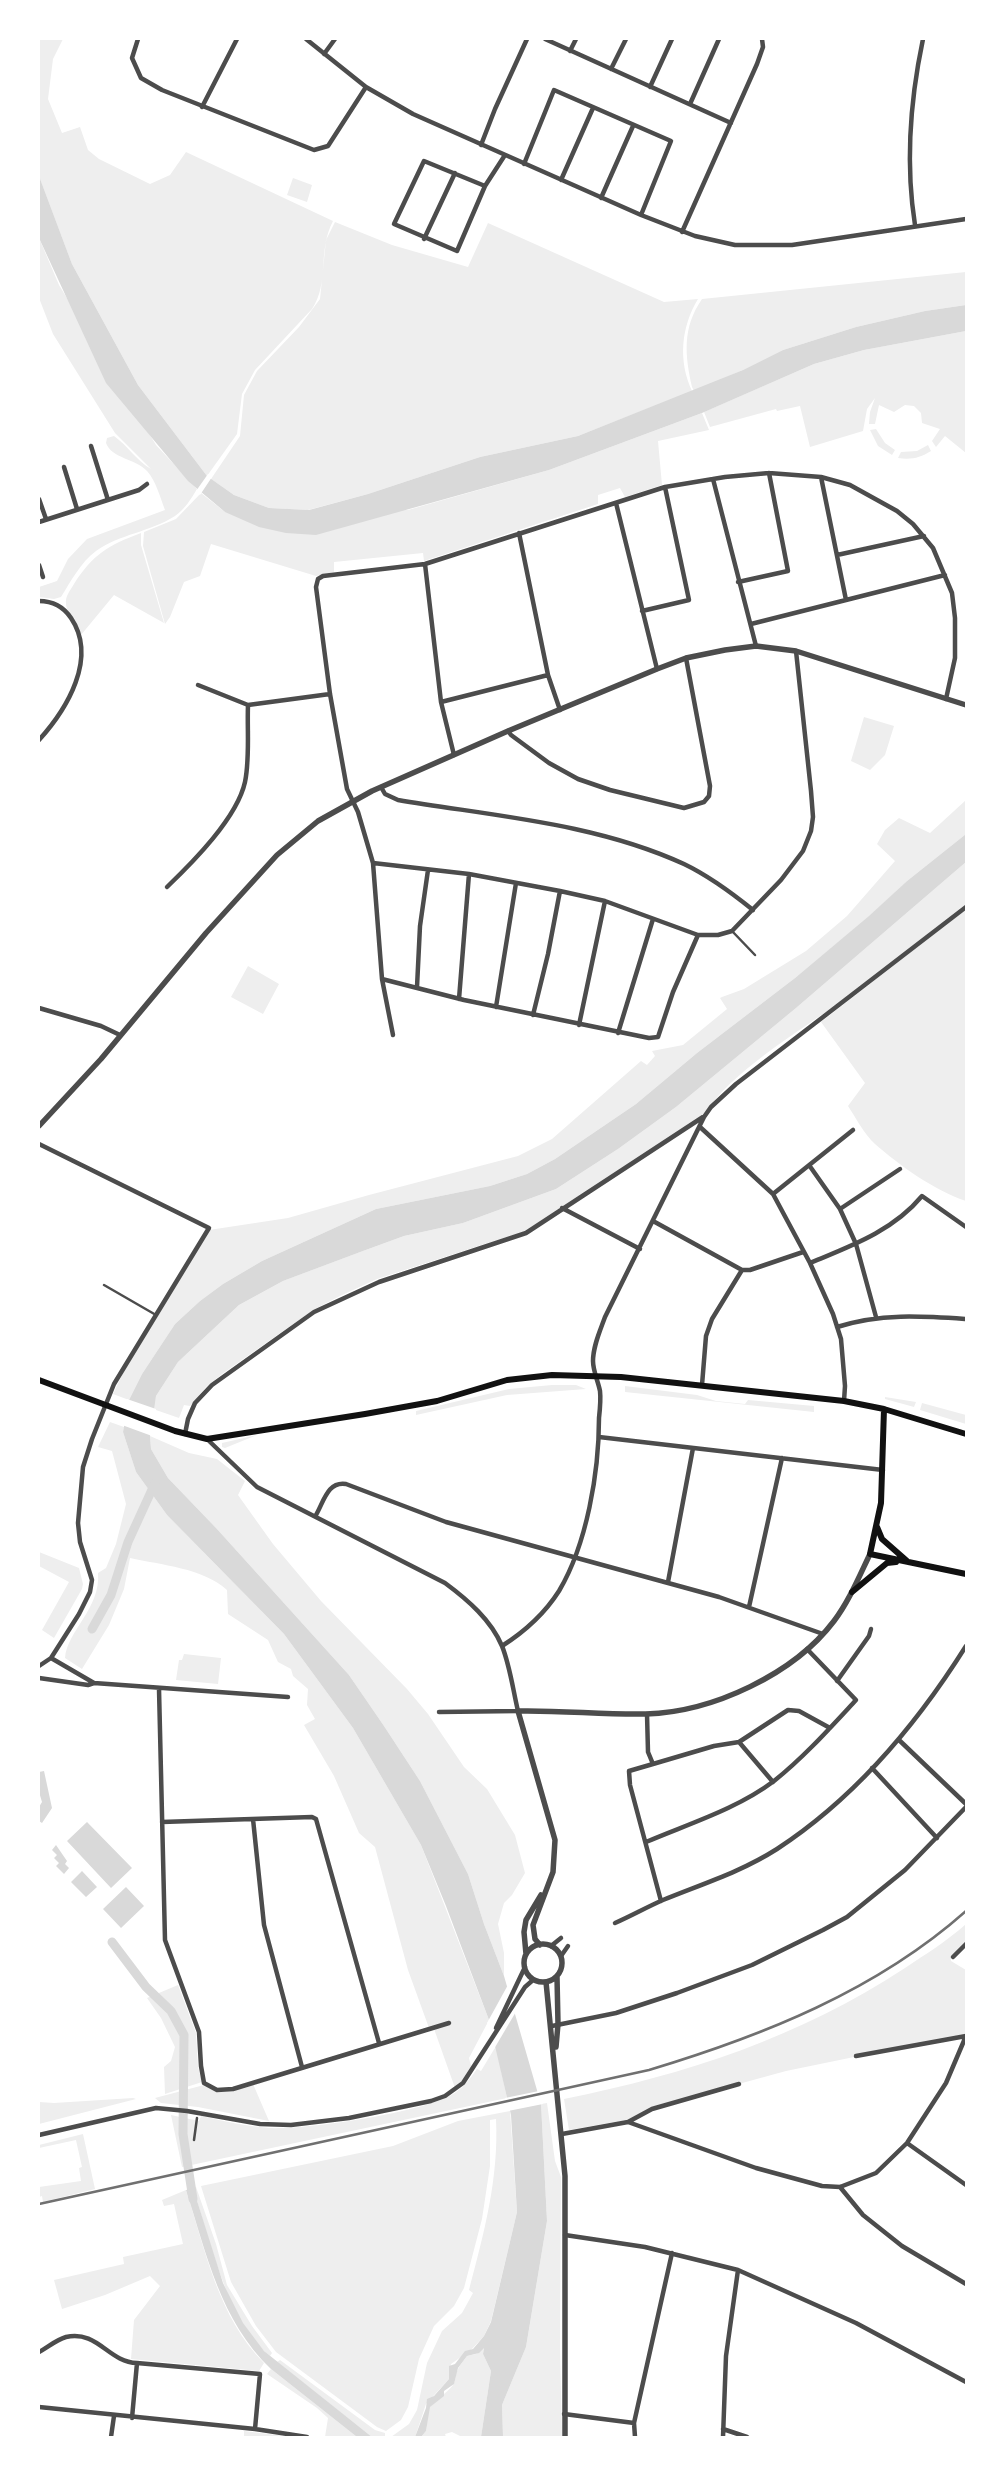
<!DOCTYPE html>
<html>
<head>
<meta charset="utf-8">
<style>
  body { margin:0 }
  #map { position:relative; width:1005px; height:2476px; overflow:hidden; background:#fff; font-family:Rubik,sans-serif }
  canvas { display:block }
  .frame { position:absolute; inset:0; border:40px solid #fff; pointer-events:none }
</style>
</head>
<body>
<div id="map">
<canvas width="1005" height="2476"></canvas>
<div class="frame"></div>
</div>
<script>
const context = document.querySelector('canvas').getContext('2d');
context.lineJoin = 'round';
function fill(path, color) {
  context.fillStyle = color;
  context.fill(path, 'evenodd');
}
function strokePath(path, color, width, dash) {
  context.strokeStyle = color;
  context.lineWidth = width;
  context.lineCap = dash ? 'butt' : 'round';
  context.setLineDash(dash || []);
  context.stroke(path);
}
const green = new Path2D(`
  M39,39H63L53,59L48,99L62,133L80,127L88,150L99,159L150,184L170,175L186,152L333,221C317,252 330,282 312,309L255,370L242,394L237,434L207,476L138,385L72,264L39,176Z
  M293,178L312,185L307,202L287,195Z
  M335,222L392,245L468,267L488,223L664,302L698,299C681,327 678,361 692,391L578,436L480,457L368,494L308,510L269,508L234,495L211,479L240,436L244,395L257,371L299,327L320,299L326,240Z
  M39,238L59,285L156,445L197,489C191,499 185,509 175,516C150,532 120,534 96,551C81,562 71,581 61,597L54,599L39,597V587L57,581L68,559L87,539L165,510C160,497 156,481 147,471C135,458 112,459 106,443L107,438L114,436C128,446 136,460 151,469L115,433L53,334L39,298Z
  M966,272V305L925,311L856,327L783,350L743,370L694,391L692,387C685,355 682,328 702,299Z
  M966,331V453L945,436L936,447L932,441L940,429L922,423L921,413L914,406L905,405L894,412L879,405L875,424H869L870,412L875,398L867,409L863,431L810,447L800,406L777,411L776,409L710,427L704,412L814,364L864,350Z
  M702,413L709,430L658,441L662,485L625,497L620,488L598,495V504L424,561L423,553L334,562V572L316,576L211,544L200,576L184,582L170,617L165,624L143,546L144,532L176,519L201,493L225,512L408,510L549,470Z
  M876,429L885,443L895,450L892,455L878,446L870,430Z
  M928,445L931,451C920,458 911,460 898,458L901,452L917,451Z
  M141,533V545L164,623L114,595L81,635C78,626 66,611 66,604C65,596 70,591 74,584C93,554 109,545 141,533Z
  M864,717L894,726L885,755L870,770L851,761Z
  M966,800V834L907,881L870,916L795,978L697,1053L636,1104L555,1159L527,1174L490,1186L376,1209L262,1261L223,1284L200,1301L175,1324L142,1374L129,1400L113,1394L124,1371L209,1230L288,1218L369,1195L518,1156L552,1139L641,1061L647,1065L655,1056L652,1051L683,1045L727,1009L720,998L722,997L744,989L806,951L847,916L895,861L877,844L885,830L899,818L930,833Z
  M966,862V904C925,935 885,969 843,1000C800,1031 731,1071 703,1116L525,1231L377,1279L340,1296L313,1310L222,1374L206,1387L190,1406L184,1405L179,1418L153,1409L156,1396L178,1362L239,1305L283,1281L363,1251L404,1236L463,1223L556,1189L618,1149L676,1107L796,1008Z
  M966,909V1201C935,1191 899,1165 875,1144C864,1134 856,1118 848,1106L865,1083L821,1022Z
  M248,966L279,984L263,1014L231,997Z
  M552,1385H576L586,1389L507,1395L416,1415V1411L509,1389Z
  M625,1386L697,1395L716,1401L745,1404L748,1400L814,1406V1412L625,1392Z
  M885,1397L916,1402L914,1407L885,1399Z
  M922,1403L966,1415V1424L920,1410Z
  M110,1422L124,1427L123,1432L136,1472L167,1515L284,1634L353,1728L421,1845L489,2020L469,2058L471,2066L462,2081L455,2088L433,2026L429,2028L408,1970L375,1847L359,1833L334,1776L304,1725L315,1719L307,1705L308,1689L293,1676L291,1669L278,1662L268,1640L228,1614L227,1590C203,1568 161,1565 130,1558L124,1589L109,1625L82,1669L65,1658C67,1631 101,1608 98,1573L106,1568L116,1544L126,1504L112,1451L98,1447Z
  M257,1435L225,1448L222,1447V1443Z
  M150,1436L189,1453L217,1459L245,1481L238,1495L273,1544L321,1601L407,1689L428,1714L464,1767L487,1789L515,1835L525,1873L512,1895L504,1903L498,1924L504,1953V1976L484,1924L468,1874L420,1781L384,1726L349,1675L217,1529L168,1478L151,1449Z
  M39,1552L79,1568L83,1584L82,1589L54,1638L42,1630L69,1582L39,1566Z
  M184,1654L221,1658L218,1684L176,1680L179,1660H182Z
  M966,1924V1941L951,1957V1961L966,1970V2034L786,2071L651,2108L627,2120L569,2130L564,2099C687,2074 798,2038 905,1968C926,1954 947,1941 966,1924Z
  M178,1985L196,2033L198,2067L202,2082L165,2094L164,2067L171,2061L175,2047L161,2018L147,1998Z
  M496,2046L507,2098L182,2167L171,2115L199,2121L201,2116C223,2121 246,2126 269,2128C304,2130 430,2112 456,2092C465,2086 471,2077 477,2069L481,2071Z
  M253,2084L269,2121L198,2107L161,2103L155,2098L204,2085L217,2092Z
  M133,2098L136,2099L39,2124V2102L54,2103Z
  M547,2103L555,2161L561,2177L560,2349L562,2437H503L502,2405L526,2347L547,2221L541,2104Z
  M510,2111L517,2212L491,2321L484,2336L472,2349L451,2364L449,2379L426,2404L415,2437H391L409,2424L417,2410L427,2363L442,2331L462,2313L473,2293L469,2290C484,2233 499,2178 496,2119L490,2120V2166L482,2219L464,2288L454,2306L434,2326L419,2359L408,2407L401,2420L386,2431L377,2427L276,2352L256,2326L231,2282L201,2186L393,2146L458,2121Z
  M83,2134L95,2189L43,2202L42,2196L39,2197V2187L81,2181L79,2168L82,2167L76,2140L39,2148V2145Z
  M196,2187L216,2244L227,2285L252,2326L272,2353L270,2356C228,2323 209,2237 193,2188Z
  M186,2190C205,2249 218,2317 264,2363L259,2371L131,2359L134,2320L160,2286L150,2276L105,2295L62,2309L54,2280L124,2264L123,2257L183,2244L174,2204L164,2206L162,2200Z
  M484,2347L483,2354L491,2371L481,2437H462L452,2432L445,2434L446,2437H421L426,2431L429,2408C436,2399 447,2393 453,2385C456,2380 455,2375 458,2369C460,2365 464,2360 467,2356L476,2354Z
  M280,2360L375,2430L385,2433V2437H372L277,2362Z
  M271,2369L357,2437H325L328,2418L317,2408L267,2374Z
  M244,2431L293,2437H244Z`);
const water = new Path2D(`
  M39,176L72,264L138,385L207,476L234,495L269,508L309,510L368,494L480,457L578,436L743,370L783,350L856,327L925,311L966,305V331L864,350L814,364L702,413L549,470L316,535L286,533L259,527L225,512L188,481L106,383L39,238Z
  M966,834V862L796,1008L676,1107L618,1149L556,1189L463,1223L404,1236L363,1251L283,1281L239,1305L178,1362L156,1396L150,1436L151,1449L168,1478L217,1529L349,1675L384,1726L420,1781L468,1874L484,1924L504,1976L541,2104L547,2221L526,2347L502,2405L503,2437H481L491,2371L483,2354L484,2348L479,2353L467,2356L458,2368L454,2384L444,2391V2396L430,2407L426,2431L421,2437H415L426,2408L427,2399L434,2396L449,2379V2366L455,2364L465,2351L473,2349L484,2336L491,2322L517,2212L511,2115L489,2020L446,1906L421,1845L353,1728L284,1634L167,1515L136,1472L123,1432L129,1400L142,1374L175,1324L200,1301L223,1284L262,1261L376,1209L490,1186L527,1174L555,1159L636,1104L697,1053L795,978L869,916L907,881Z
  M44,1771L52,1808L42,1823L39,1821V1807L42,1802L39,1792V1772Z
  M87,1822L132,1868L111,1888L67,1841Z
  M56,1845L67,1861L65,1864L69,1868L64,1874L56,1866L59,1863L54,1858L57,1855L52,1850Z
  M82,1871L97,1887L86,1897L71,1882Z
  M126,1887L144,1906L121,1928L103,1909Z
  M193,2188L223,2283L243,2323L264,2351L372,2437H357L271,2369C220,2320 207,2255 186,2190Z`);
const pier = new Path2D(`
  M208,474L212,477L200,495L196,491Z
  M127,1399L156,1409L152,1436L122,1425Z
  M509,1983L517,2010L494,2049L487,2023Z
  M539,2091L543,2104L508,2111L505,2098Z`);
const canal = new Path2D(`
  M92,1629L111,1595L128,1542L155,1483
  M112,1942L146,1987L171,2011L184,2035L183,2134L193,2199`);
const service = new Path2D(`
  M732,931L755,955
  M104,1285L156,1315
  M194,2140L197,2118`);
const minor = new Path2D(`
  M138,39L132,58L141,78L162,90L314,150L328,146L366,87
  M306,39L366,87L413,114L641,215L695,236L735,245H792L966,219
  M545,39L731,123
  M570,51L576,39
  M324,54L335,39
  M611,69L626,39
  M650,87L672,39
  M690,104L719,39
  M202,107L237,39
  M481,145L495,109L527,39
  M524,164L554,90L671,141L641,215
  M561,180L593,108
  M485,186L424,161L394,224L457,251L485,186L505,155
  M601,198L633,126
  M915,225C905,162 910,101 923,39
  M682,232L757,64L763,47L762,39
  M424,239L455,173
  M91,446L108,500
  M64,467L77,509
  M821,477L846,600
  M713,479L756,646
  M39,499L46,519
  M616,503L657,669
  M39,522L139,490L147,484
  M519,533L548,675L560,710
  M837,555L924,536
  M425,564L441,702L454,755
  M39,565L43,577
  M738,582L788,571L769,473
  M39,601C53,601 63,606 71,618C98,658 67,709 39,740
  M642,611L689,600L665,487
  M751,624L945,575
  M198,685L248,705L330,694
  M441,702L548,675
  M508,731L511,735L549,763L578,779L610,790L684,808L704,802L709,796L710,786L686,658
  M381,787L385,794L398,800C493,816 595,823 684,864C709,876 732,893 753,910
  M373,863L469,874L560,891L605,901L698,935H718L732,931L781,880L803,851L811,831L813,817L811,791L796,651
  M167,887C193,862 237,818 245,782C250,758 247,730 248,705
  M698,935L673,992L658,1037L649,1038L464,1000L382,979L373,863L358,812L347,789L330,694L316,587L318,579L323,576L425,564L665,487L725,477L769,473L821,477L850,485L897,511L913,524L933,548L952,593L955,618V658L946,699
  M382,979L393,1035
  M417,987L420,926L428,870
  M459,999L469,874
  M496,1007L516,883
  M39,1008L101,1026L120,1035
  M533,1015L548,954L560,891
  M579,1025L605,901
  M618,1033L653,919
  M700,1127L773,1194L810,1263L833,1314L841,1339L845,1386L844,1401
  M39,1144L209,1228L114,1384L92,1439L83,1467L78,1523L80,1542L92,1580L90,1592L79,1614L51,1658L39,1666
  M809,1165L840,1209L856,1244L876,1317
  M773,1194L853,1130
  M562,1208L640,1249
  M840,1209L900,1169
  M653,1221L742,1270H750L803,1252
  M810,1263C851,1246 893,1231 922,1196L966,1227
  M837,1327C880,1313 922,1316 966,1319
  M702,1385L706,1336L712,1319L742,1270
  M185,1434L188,1419L195,1403L212,1385L314,1312L379,1282L526,1233L703,1117
  M599,1437L883,1470
  M207,1439L257,1487L445,1583C468,1600 491,1620 502,1646C510,1666 513,1690 518,1711L439,1712
  M316,1515C324,1501 328,1481 346,1484L446,1522L719,1597L823,1634
  M668,1582L693,1448
  M749,1607L782,1458
  M502,1646C524,1632 545,1613 559,1591C587,1544 599,1472 599,1418C600,1409 601,1400 600,1391C598,1381 593,1371 593,1361C593,1346 600,1331 605,1317L704,1117L711,1107L736,1084L966,907
  M51,1658L94,1683
  M39,1678L88,1685L94,1683L288,1697
  M837,1681L869,1636L871,1629
  M159,1689L165,1940L199,2032L201,2066L204,2083L217,2090L233,2089L449,2023
  M647,1714L648,1752L653,1764L629,1771L630,1785L661,1901
  M899,1740L966,1804
  M739,1742L773,1782
  M653,1764L714,1746L739,1742L788,1710L799,1711L830,1728
  M872,1768L937,1838
  M253,1819L264,1925L302,2067
  M162,1822L312,1817L316,1819L379,2043
  M646,1842C688,1824 737,1809 774,1781C804,1757 830,1728 856,1700L807,1649
  M615,1923C631,1916 647,1907 663,1900C702,1884 741,1872 777,1849C855,1798 917,1724 966,1646
  M551,1946L561,1938
  M561,1956L568,1946
  M953,1957L966,1944
  M552,2026L616,2013L677,1993L752,1965L823,1930L847,1917L905,1870L966,1807
  M496,2028L525,1967
  M856,2056L966,2036
  M628,2122L652,2109L739,2084
  M562,2134L628,2122L756,2168L822,2186L840,2187L876,2173L907,2143L946,2083L966,2036
  M39,2135L156,2108L187,2111L260,2124L291,2125L349,2118L431,2101L445,2096L463,2083L525,1987L533,1980
  M907,2143L966,2185
  M840,2187L863,2215L902,2246L966,2284
  M565,2235L645,2247L738,2270L856,2323L966,2382
  M39,2352C48,2347 56,2340 66,2337C98,2330 108,2362 137,2363
  M39,2407L255,2429L307,2437
  M564,2414L634,2423
  M132,2418L137,2363L260,2374L255,2429
  M723,2429L747,2437
  M111,2437L114,2416
  M635,2437L634,2423L672,2253
  M723,2437L726,2356L738,2270`);
const tertiary = new Path2D(`
  M39,1126L101,1059L206,933L277,855L318,821L372,791L508,731L657,669L686,658L725,650L756,646L796,651L966,705
  M524 1963a19 19 0 1 1 38 0a19 19 0 1 1-38 0Z
  M540,1945L535,1939L533,1925L553,1872L555,1840L518,1711C561,1710 604,1715 646,1714C713,1712 794,1674 834,1621C849,1601 859,1577 870,1554
  M526,1954L524,1932L526,1920L541,1895
  M546,1982L565,2176V2437
  M556,2047L558,2024L557,1977`);
const secondary = new Path2D(`
  M39,1380L175,1431L207,1439L365,1414L437,1401L507,1380L552,1375L621,1377L844,1401L884,1409L966,1434
  M884,1409L881,1503L870,1554L966,1574
  M877,1527L882,1539L907,1561
  M852,1592L887,1563L896,1562`);
const rail = new Path2D(`
  M39,2204L649,2070C762,2036 876,1991 966,1911`);
fill(green, '#eee');
fill(water, '#d9d9d9');
fill(pier, '#fff');
strokePath(canal, '#d9d9d9', 9);
strokePath(service, '#4c4c4c', 2.5);
strokePath(minor, '#4c4c4c', 4.5);
strokePath(tertiary, '#4c4c4c', 5.5);
strokePath(secondary, '#111', 6);
strokePath(rail, '#707070', 2.5);
</script>
</body>
</html>
